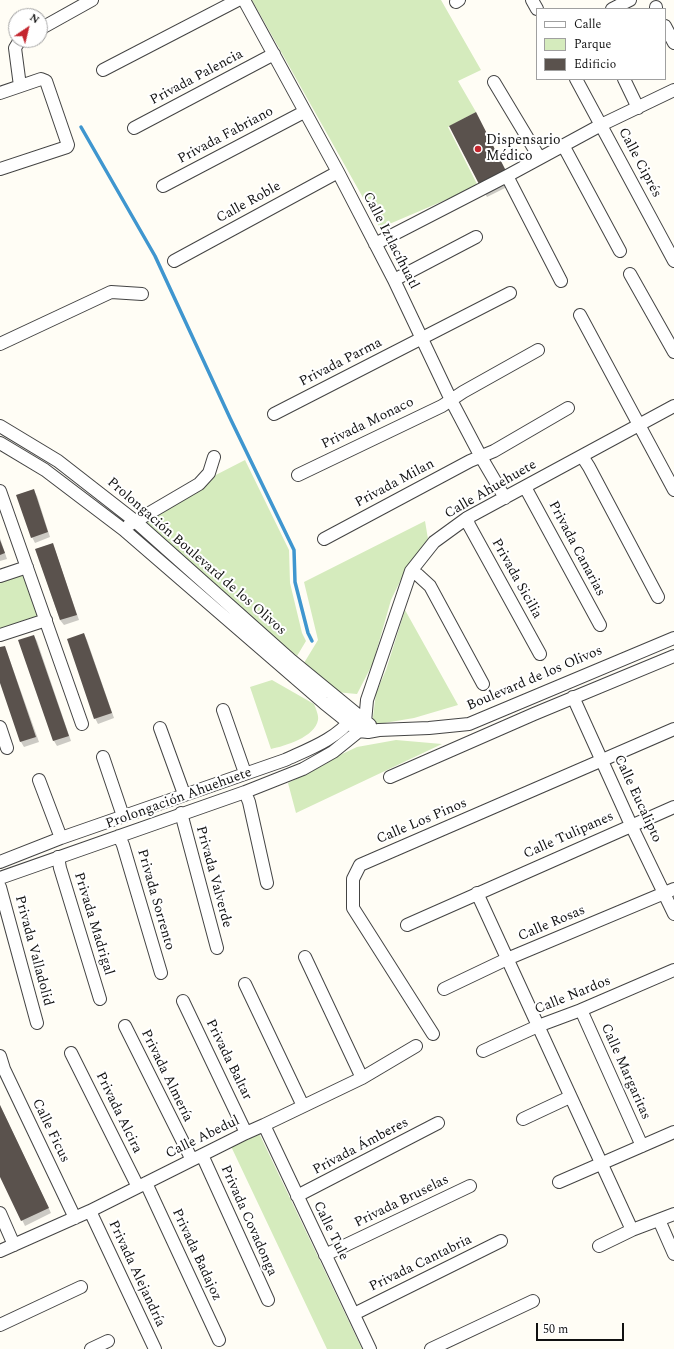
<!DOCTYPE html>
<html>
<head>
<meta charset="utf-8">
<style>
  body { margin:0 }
  #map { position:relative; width:674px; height:1349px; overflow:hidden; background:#fffdf5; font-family:Spectral,serif }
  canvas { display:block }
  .legend { position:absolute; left:536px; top:8px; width:130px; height:72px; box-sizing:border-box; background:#fff; border:1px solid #a0a0a0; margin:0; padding:5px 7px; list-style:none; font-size:12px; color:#111 }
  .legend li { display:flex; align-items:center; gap:8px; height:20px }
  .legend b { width:20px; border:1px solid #a0a0a0 }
  .north { position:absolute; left:8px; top:8px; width:40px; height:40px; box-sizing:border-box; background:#fff; border:1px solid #a0a0a0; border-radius:50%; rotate:35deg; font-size:11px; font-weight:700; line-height:16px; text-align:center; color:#111 }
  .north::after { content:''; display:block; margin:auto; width:14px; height:18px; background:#c4262e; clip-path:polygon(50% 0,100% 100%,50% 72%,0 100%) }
  .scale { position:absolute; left:536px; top:1323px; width:88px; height:18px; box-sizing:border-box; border:2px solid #111; border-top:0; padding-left:5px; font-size:12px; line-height:14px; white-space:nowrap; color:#111; -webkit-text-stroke:3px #fff; paint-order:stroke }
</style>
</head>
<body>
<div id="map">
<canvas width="674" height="1349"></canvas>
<ul class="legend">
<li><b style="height:5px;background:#fff"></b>Calle</li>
<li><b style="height:11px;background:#d5ebbd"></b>Parque</li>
<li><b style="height:11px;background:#5a524d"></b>Edificio</li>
</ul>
<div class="north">N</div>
<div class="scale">50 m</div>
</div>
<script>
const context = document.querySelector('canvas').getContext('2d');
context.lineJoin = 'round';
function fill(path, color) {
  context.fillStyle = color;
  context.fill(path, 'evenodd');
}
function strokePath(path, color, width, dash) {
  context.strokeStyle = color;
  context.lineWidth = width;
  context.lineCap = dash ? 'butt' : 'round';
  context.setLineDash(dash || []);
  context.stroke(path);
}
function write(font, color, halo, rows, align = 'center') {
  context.font = font + ' Spectral,serif';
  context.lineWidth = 4;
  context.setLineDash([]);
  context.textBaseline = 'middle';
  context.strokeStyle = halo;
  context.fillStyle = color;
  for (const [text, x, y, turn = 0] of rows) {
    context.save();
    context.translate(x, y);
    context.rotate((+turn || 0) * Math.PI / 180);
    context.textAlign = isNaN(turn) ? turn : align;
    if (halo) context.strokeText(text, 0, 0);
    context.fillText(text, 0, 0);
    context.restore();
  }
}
const green = new Path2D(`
  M252,0H441L481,70L458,81L476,112L448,127L478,186L380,228Z
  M245,460L289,550L290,583L302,633L306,641L297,656L132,518Z
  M425,521L428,539L407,567L391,600L373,663L357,694L335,692L304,663L318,640L304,582Z
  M26,567L45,620L0,635V577Z
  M405,610L458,705L414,718L372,725L376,693L386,670Z
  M272,680L314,704C316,709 319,716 318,720C315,737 285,746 271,749L250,687Z
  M396,740L442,744L296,813L288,783L320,767L340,755L357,747Z
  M257,1129L362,1349H327L228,1140Z`);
const shadow = new Path2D(`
  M482,125L513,184L487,197L481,186Z
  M34,491L37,496L50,537L35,543L32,537Z
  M0,538L7,559L0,561Z
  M52,544L55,550L79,620L64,625L60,620L36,550Z
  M84,634L87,640L114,718L98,724L95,718Z
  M34,636L37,641L71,741L57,746L54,741Z
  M4,647L7,652L39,742L24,747L21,742L0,681V648Z
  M0,1105L51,1213L25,1226L0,1174Z`);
const stream = new Path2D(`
  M81,127L155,256L230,418L294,550L295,582L308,633L312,641`);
const building = new Path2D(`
  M476,112L507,173L480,186L449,126Z
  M34,489L48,532L31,538L16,495Z
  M0,540L5,553L0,555Z
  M53,543L77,615L60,620L35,549Z
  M84,633L112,713L94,719L67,639Z
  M34,635L69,736L53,741L18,640Z
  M5,646L36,737L20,742L0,683V647Z
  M0,1105L49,1208L21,1221L0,1177Z`);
const minor = new Path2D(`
  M244,0L338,172L394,280L451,400L481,457L505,498
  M532,0L537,9
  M456,2L459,0
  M656,7V9
  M612,9L630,0
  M665,26L674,43
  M40,29L92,0
  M103,70L238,0
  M576,79L674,261
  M624,79L638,108
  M494,82L539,157
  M20,86L15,48L18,43L22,40
  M0,93L41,79L46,81L68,145L67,147L0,169
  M134,128L274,54
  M563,145L620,251
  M507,176L561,281
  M163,186L304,112
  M375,244L507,176L601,125L674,90
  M174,261L338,172
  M630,274L674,352
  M394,280L476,237
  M580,315L674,490
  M0,344L111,292L142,294
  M274,414L510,293
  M0,426L58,461L135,521L292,661L370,725
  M0,443L45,470L124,530L324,703L359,731L368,732L379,730L429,728L469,724L674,638
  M582,456L589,467L658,597
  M298,475L442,406L463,392L538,350
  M525,487L600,625
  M0,491L82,724
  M467,518L469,525L540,654
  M129,525L199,484L209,473L214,457
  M324,539L470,461L494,451L568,408
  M411,571L418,575L430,586L483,684
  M0,576L27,567
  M0,635L46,620
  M573,697L631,825L674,914
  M223,710L245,773
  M0,727L7,748
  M160,728L184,794
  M103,757L123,816
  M390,777L534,714L674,656
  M39,780L61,838
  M245,792L249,802L267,883
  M181,813L217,948
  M119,836L123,845L161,973
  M58,857L60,868L100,999
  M0,862L61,838L285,760C309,749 337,739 353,717
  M0,878L245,792L303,769L333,752L359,731L365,722L367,700L411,571L434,542L467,518L674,406
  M0,887L37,1023
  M477,893L632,1230
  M407,925L674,807
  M305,957L362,1078
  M245,984L303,1106
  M444,989L507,959L674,889
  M183,1001L246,1133
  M581,1010L642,1146
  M125,1026L192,1160
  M433,1034L353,908V879L360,865L674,729
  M483,1051L538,1026L581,1010L674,970
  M71,1053L138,1187
  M0,1056L4,1069L75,1218
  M523,1119L570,1097
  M264,1125L370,1349
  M202,1155L268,1300
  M559,1182L674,1132
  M146,1183L219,1340
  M297,1196L438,1123
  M90,1211L155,1349
  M0,1213L14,1245
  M659,1220L674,1254
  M599,1246L632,1230L674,1214
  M0,1251L90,1211L246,1133L264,1125L362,1078L416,1046
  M325,1255L470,1186
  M354,1314L501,1241
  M0,1325L81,1287
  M91,1349L108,1341
  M431,1349L533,1301`);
const markers = [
  [478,149,4,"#c4262e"]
];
const streetNames = [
  ["Privada Palencia",197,78,-28],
  ["Privada Fabriano",226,136,-28],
  ["Calle Ciprés",639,163,62],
  ["Calle Roble",249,203,-29],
  ["Calle Iztlacíhuatl",390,241,63],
  ["Privada Parma",341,363,-27],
  ["Privada Monaco",368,424,-26],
  ["Privada Milan",395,484,-28],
  ["Calle Ahuehuete",491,490,-30],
  ["Privada Canarias",576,549,62],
  ["Prolongación Boulevard de los Olivos",196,557,41],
  ["Privada Sicilia",516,579,61],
  ["Boulevard de los Olivos",535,679,-23],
  ["Prolongación Ahuehuete",179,799,-20],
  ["Calle Eucalipto",637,799,65],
  ["Calle Los Pinos",422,822,-23],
  ["Calle Tulipanes",569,836,-24],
  ["Privada Valverde",213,877,75],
  ["Privada Sorrento",155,900,74],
  ["Privada Madrigal",93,924,73],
  ["Calle Rosas",552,924,-23],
  ["Privada Valladolid",33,951,75],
  ["Calle Nardos",573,996,-22],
  ["Privada Baltar",228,1060,64],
  ["Calle Margaritas",625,1072,66],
  ["Privada Almería",166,1076,64],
  ["Privada Alcira",118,1113,64],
  ["Calle Ficus",50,1131,64],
  ["Calle Abedul",203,1138,-26],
  ["Privada Ámberes",361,1147,-28],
  ["Privada Bruselas",402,1202,-26],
  ["Privada Covadonga",248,1221,66],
  ["Calle Tule",330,1231,64],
  ["Privada Badajoz",196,1255,65],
  ["Privada Cantabria",421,1264,-26],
  ["Privada Alejandría",136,1274,65]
];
const poiNames = [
  ["Dispensario",486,141],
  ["Médico",486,157]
];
fill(green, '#d5ebbd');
fill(shadow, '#0003');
strokePath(stream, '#3f96cf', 3.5);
fill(building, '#5a524d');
strokePath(minor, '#444', 14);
strokePath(minor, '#fff', 12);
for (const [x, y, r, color] of markers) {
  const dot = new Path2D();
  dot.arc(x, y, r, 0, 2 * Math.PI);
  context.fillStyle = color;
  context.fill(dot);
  strokePath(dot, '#fff', 1.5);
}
write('14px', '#111', '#fff', streetNames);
write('14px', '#111', '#fff', poiNames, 'left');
</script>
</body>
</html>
